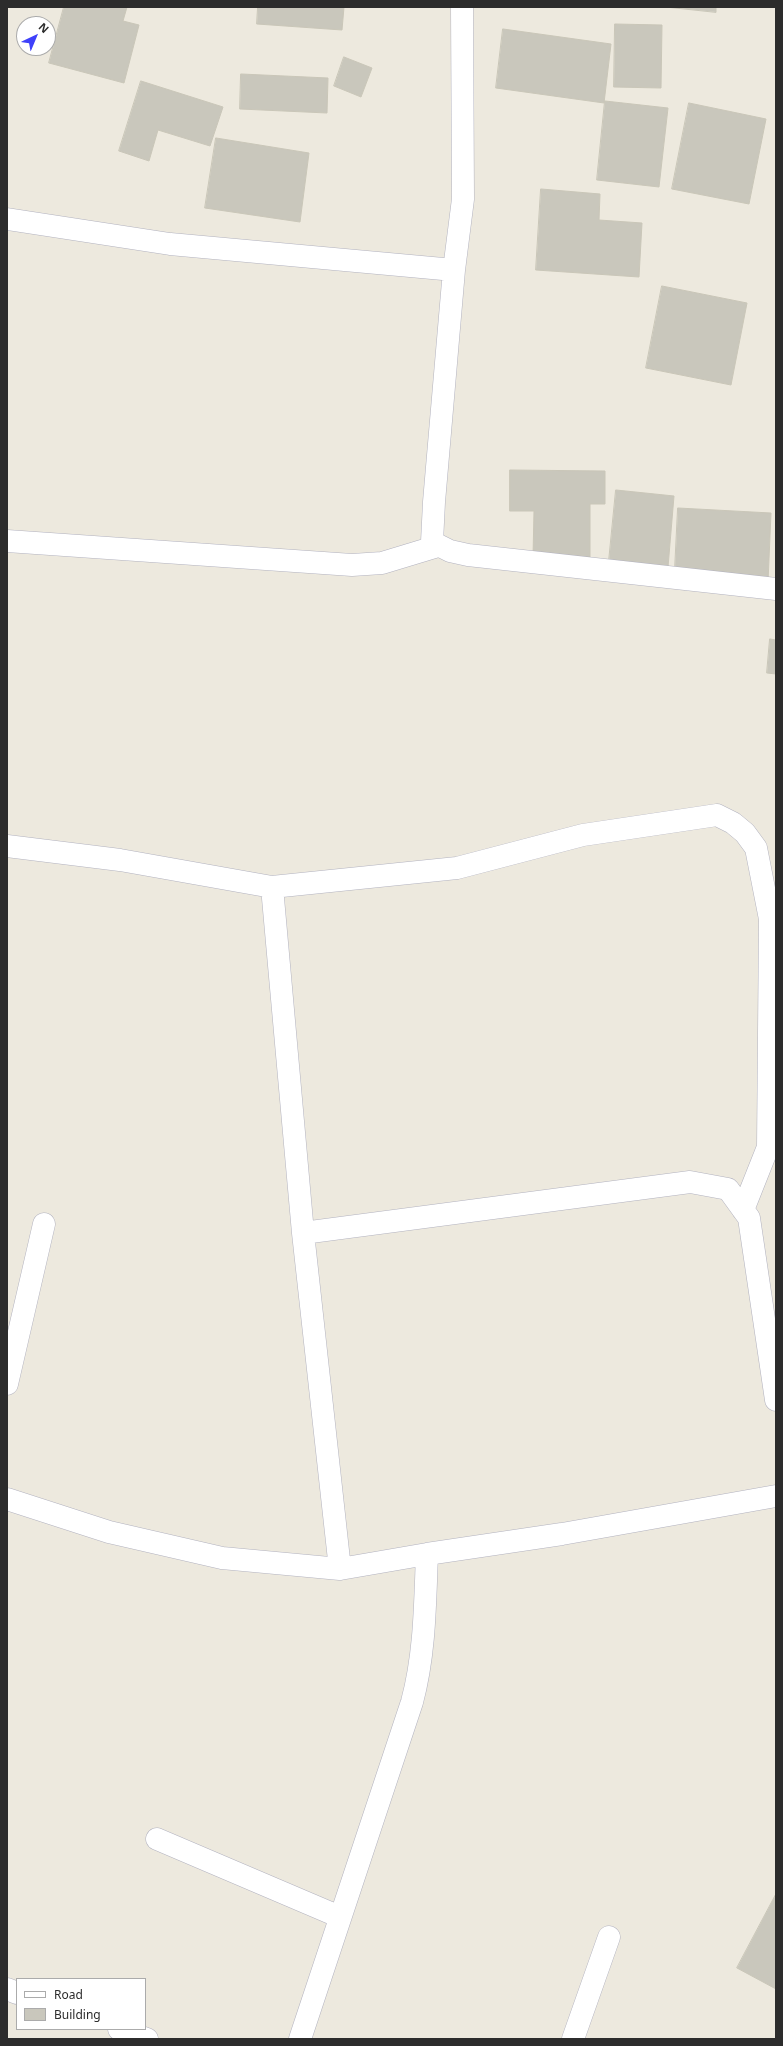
<!DOCTYPE html>
<html>
<head>
<meta charset="utf-8">
<style>
  body { margin:0 }
  #map { position:relative; width:783px; height:2046px; overflow:hidden; background:#ede9de; font-family:"Noto Sans",sans-serif }
  canvas { display:block }
  .frame { position:absolute; inset:0; border:8px solid #2c2c2c; pointer-events:none }
  .legend { position:absolute; left:16px; top:1978px; width:130px; height:52px; box-sizing:border-box; background:#fff; border:1px solid #ababab; margin:0; padding:5px 7px; list-style:none; font-size:12px; color:#2c2c2c }
  .legend li { display:flex; align-items:center; gap:8px; height:20px }
  .legend b { width:20px; border:1px solid #ababab }
  .north { position:absolute; left:16px; top:16px; width:40px; height:40px; box-sizing:border-box; background:#fff; border:1px solid #ababab; border-radius:50%; rotate:44deg; font-size:11px; font-weight:700; line-height:16px; text-align:center; color:#2c2c2c }
  .north::after { content:''; display:block; margin:auto; width:14px; height:18px; background:#3f41fa; clip-path:polygon(50% 0,100% 100%,50% 72%,0 100%) }
</style>
</head>
<body>
<div id="map">
<canvas width="783" height="2046"></canvas>
<div class="frame"></div>
<ul class="legend">
<li><b style="height:5px;background:#fff"></b>Road</li>
<li><b style="height:11px;background:#c9c7bc"></b>Building</li>
</ul>
<div class="north">N</div>
</div>
<script>
const context = document.querySelector('canvas').getContext('2d');
context.lineJoin = 'round';
function fill(path, color) {
  context.fillStyle = color;
  context.fill(path, 'evenodd');
}
function strokePath(path, color, width, dash) {
  context.strokeStyle = color;
  context.lineWidth = width;
  context.lineCap = dash ? 'butt' : 'round';
  context.setLineDash(dash || []);
  context.stroke(path);
}
const building = new Path2D(`
  M64,7H127L123,21L139,25L124,83L49,63Z
  M258,7H344L342,30L257,24Z
  M666,7H716V12Z
  M615,24L662,25L661,88L614,87Z
  M503,29L611,44L604,103L496,88Z
  M344,57L372,68L361,97L334,86Z
  M241,74L328,78L327,113L240,109Z
  M141,81L223,107L210,146L158,130L149,161L119,151Z
  M605,101L668,108L659,187L597,180Z
  M689,103L766,119L749,204L672,189Z
  M216,138L309,153L300,222L205,208Z
  M541,189L600,194L599,220L642,223L639,277L536,270Z
  M662,286L747,303L731,385L646,368Z
  M510,470L605,471V504H590V557H533L534,511H510Z
  M616,490L674,496L668,567L609,561Z
  M678,508L771,513L768,582L675,569Z
  M770,639L776,640V674L767,673Z
  M776,1894V1989L737,1968Z`);
const street = new Path2D(`
  M462,7L463,199L454,270L434,502L432,542L450,551L468,555L776,589
  M7,219L170,244L454,270
  M7,541L352,565L382,563L438,546
  M7,846L120,860L272,887L457,868L583,835L717,815L733,823L745,833L756,848L770,919L768,1147L743,1210
  M272,887L303,1233L340,1569
  M303,1233L690,1182L728,1189L749,1218L776,1400
  M7,1384L44,1224
  M7,1499L109,1532L222,1558L340,1569L427,1554L562,1534L776,1496
  M157,1839L340,1917
  M7,1989L17,1993
  M119,2029L147,2039
  M300,2039L412,1702C425,1654 425,1604 427,1554
  M573,2039L609,1937`);
fill(building, '#c9c7bc');
strokePath(building, '#c9c6b8', 1);
strokePath(street, '#b2b2bf', 23);
strokePath(street, '#fff', 22);
</script>
</body>
</html>
